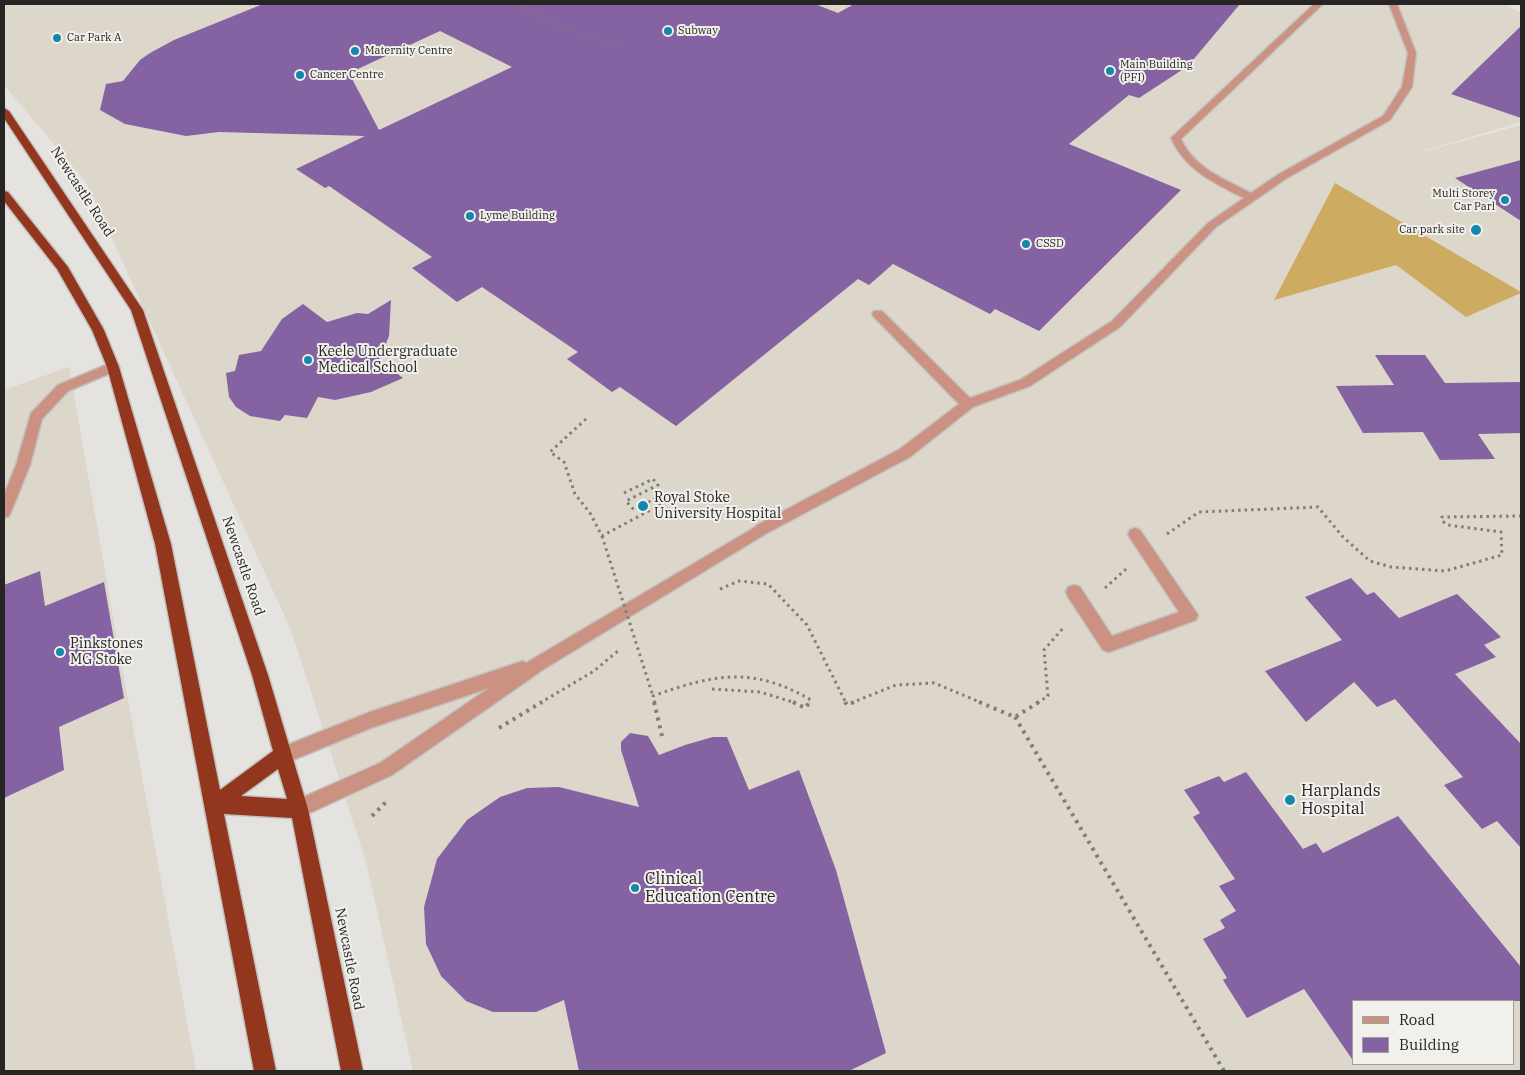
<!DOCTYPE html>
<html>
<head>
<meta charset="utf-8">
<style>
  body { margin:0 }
  #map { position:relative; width:1525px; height:1075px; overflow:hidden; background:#e5e3df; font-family:"IBM Plex Serif",serif }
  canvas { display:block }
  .frame { position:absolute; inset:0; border:5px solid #262523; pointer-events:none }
  .legend { position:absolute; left:1352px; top:1000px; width:162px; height:65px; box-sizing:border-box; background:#f2f0ec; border:1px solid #a09f9c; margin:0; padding:6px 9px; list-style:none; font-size:15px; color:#262523 }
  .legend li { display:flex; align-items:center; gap:10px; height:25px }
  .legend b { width:25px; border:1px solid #a09f9c }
</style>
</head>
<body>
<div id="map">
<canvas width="1525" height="1075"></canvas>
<div class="frame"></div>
<ul class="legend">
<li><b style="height:6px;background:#cb9283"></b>Road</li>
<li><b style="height:14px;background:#8562a1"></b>Building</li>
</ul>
</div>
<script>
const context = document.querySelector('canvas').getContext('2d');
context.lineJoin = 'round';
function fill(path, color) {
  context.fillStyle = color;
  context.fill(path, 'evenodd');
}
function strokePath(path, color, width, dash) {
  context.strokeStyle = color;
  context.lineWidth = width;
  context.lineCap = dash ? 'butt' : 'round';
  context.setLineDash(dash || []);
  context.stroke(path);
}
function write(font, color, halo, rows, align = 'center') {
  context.font = font + ' "IBM Plex Serif",serif';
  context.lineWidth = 4;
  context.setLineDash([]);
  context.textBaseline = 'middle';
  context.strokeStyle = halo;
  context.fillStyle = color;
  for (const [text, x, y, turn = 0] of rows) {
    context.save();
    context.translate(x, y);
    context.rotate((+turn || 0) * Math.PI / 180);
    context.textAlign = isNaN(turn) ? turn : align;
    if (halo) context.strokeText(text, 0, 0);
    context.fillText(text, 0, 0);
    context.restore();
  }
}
const built = new Path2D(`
  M4,4H1504L1521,13V122L1392,160L1521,125V1071H413L366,862L291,630L86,182L4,85ZM1354,1001H1514V1064H1354Z
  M69,367L120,656L196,1071H4V390Z`);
const forest = new Path2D(`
  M1335,183L1521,292V293L1466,317L1396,265L1274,300Z`);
const building = new Path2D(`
  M263,4H815L838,13L854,4H1240L1188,66L1139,98L1129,95L1069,144L1181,190L1039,331L995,309L990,314L893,264L869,285L858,279L676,426L620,387L612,392L567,359L578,352L482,287L457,302L412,268L432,257L329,186L325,188L296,169L365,136L219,132L186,136L125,124L100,110L106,84L123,81L140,60L150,53L174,40ZM440,31L512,67L379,130L349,73Z
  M1521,26V118L1451,94Z
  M1521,160V221L1455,178Z
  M391,300L389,336L379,360L403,378L371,392L335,400L318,397L307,418L285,415L280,421L250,416L236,407L229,397L226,373L235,371L239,355L261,351L282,319L303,304L327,322L357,313L368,314Z
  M1375,355H1425L1445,383L1521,382V433L1478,434L1495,459L1440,460L1423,432L1363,433L1336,386L1394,385Z
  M40,571L45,606L104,582L124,698L59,727L64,770L4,798V585Z
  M1351,578L1367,595L1374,592L1399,618L1457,594L1501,637L1484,645L1496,657L1455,674L1521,744V848L1497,821L1482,829L1444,785L1463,777L1395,699L1377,707L1354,682L1306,722L1265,671L1342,640L1305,597Z
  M630,733L648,736L659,755L685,745L713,737H727L749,790L799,770L836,870L886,1053L849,1071H579L564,1000L536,1012H493L466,1001L441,976L426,944L424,907L437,859L467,820L500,797L527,788L559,787L639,807L621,750V742Z
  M1246,772L1303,849L1316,843L1323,853L1398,816L1521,967V1001H1354V1062L1304,989L1247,1018L1223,980L1227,978L1203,939L1225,928L1220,920L1236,911L1219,886L1235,879L1193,817L1200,813L1184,790L1219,776L1224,782Z`);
const pathFar2 = new Path2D(`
  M514,4L562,27L612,45L621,40`);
const pathFar1 = new Path2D(`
  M586,419L550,452L564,462L575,494L590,513L602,536L671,499L665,493L634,510L626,501L658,485L653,479L624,493
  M1167,534L1199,512L1318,507L1343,537L1370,561L1391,567L1445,571L1502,555L1501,532L1448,525L1442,521V517L1521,516
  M1105,588L1126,569
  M720,589L739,581L768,584L807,625L846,703
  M712,689L760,692L796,703
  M540,703L594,671L619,650
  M655,703L653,696C714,674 753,666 811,700L809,703
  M851,703L896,685L934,683L982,703
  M1037,703L1048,696L1044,650L1064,627`);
const path = new Path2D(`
  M654,702L662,736
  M793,702L805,708L810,702
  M845,702L847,705L854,702
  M979,702L1015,717L1039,702
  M1015,717L1224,1071
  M499,728L542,702
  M372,816L386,802`);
const lane = new Path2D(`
  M1314,4H1323L1181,139C1194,168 1224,179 1251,193L1279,174L1383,116L1402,87L1408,53L1389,4H1397L1416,53L1412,87L1390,120L1287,178L1216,227L1120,327L1030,386L973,407L910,457L767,533L762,535L757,533L755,529L757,525L900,449L959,404L874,317L872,314L874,311H882L970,398L1020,380L1112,321L1208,223L1244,198C1214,183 1185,170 1171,138Z
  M113,362L118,364L119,367L118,370L68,391L42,419L30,465L11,512L9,516L4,518V495L16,465L31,413L58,385Z
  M1135,528L1140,530L1198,615L1196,620L1109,652L1103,650L1068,597L1066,592L1068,587L1074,585L1080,587L1112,636L1179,612L1130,538L1128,534L1130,530Z`);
const street = new Path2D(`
  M762,523L767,525L769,529L767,533L544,669L392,775L299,818L292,816L290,809L292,802L380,763L489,688L371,728L283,764L277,761L274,755L277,749L370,712L523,661L526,663Z`);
const highway = new Path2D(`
  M4,108L9,111L143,310L268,675L308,809L363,1071H341L292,818L224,814L276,1071H254L155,544L107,367L92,330L57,269L4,201V191L8,192L68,267L104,330L119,367L171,544L220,790L273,751L252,675L131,310L4,118ZM278,769L287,799L241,796Z`);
const pathBridge = new Path2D(`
  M602,536L653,696`);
const markers = [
  [668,31,5,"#1387ac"],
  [57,38,5,"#1387ac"],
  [355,51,5,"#1387ac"],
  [1110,71,5,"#1387ac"],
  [300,75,5,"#1387ac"],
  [1505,200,5,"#1387ac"],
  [470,216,5,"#1387ac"],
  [1476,230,6,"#1387ac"],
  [1026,244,5,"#1387ac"],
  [308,360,5,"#1387ac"],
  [643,506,6,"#1387ac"],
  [60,652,5,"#1387ac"],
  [1290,800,6,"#1387ac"],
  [635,888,5,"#1387ac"]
];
const farPoinames = [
  ["Subway",678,31],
  ["Car Park A",67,38],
  ["Maternity Centre",365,51],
  ["Main Building",1120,65],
  ["(PFI)",1120,78],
  ["Cancer Centre",310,75],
  ["Multi Storey",1495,194,"right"],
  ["Car Parl",1495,207,"right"],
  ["Lyme Building",480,216],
  ["Car park site",1465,230,"right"],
  ["CSSD",1036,244]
];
const streetNames = [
  ["Newcastle Road",82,192,57],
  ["Newcastle Road",243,566,71],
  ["Newcastle Road",349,959,79]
];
const poiNames = [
  ["Keele Undergraduate",318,352],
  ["Medical School",318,368],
  ["Royal Stoke",654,498],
  ["University Hospital",654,514],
  ["Pinkstones",70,644],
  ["MG Stoke",70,660]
];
const nearPoinames = [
  ["Harplands",1301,791],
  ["Hospital",1301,809],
  ["Clinical",645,879],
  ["Education Centre",645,897]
];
fill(built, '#dcd6cb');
fill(forest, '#cdac62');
fill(building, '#8562a1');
strokePath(lane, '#c3c1bd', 3);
strokePath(street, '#c3c1bd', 3);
strokePath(highway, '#c3c1bd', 3);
strokePath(pathFar2, '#7f7e7b', 2, [1, 2.5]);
strokePath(pathFar1, '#7f7e7b', 3, [2.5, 4]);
strokePath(path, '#7f7e7b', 4, [3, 5]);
fill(lane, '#cb9283');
fill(street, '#cb9283');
fill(highway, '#92371e');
strokePath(pathBridge, '#7f7e7b', 3, [2.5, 4]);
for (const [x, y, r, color] of markers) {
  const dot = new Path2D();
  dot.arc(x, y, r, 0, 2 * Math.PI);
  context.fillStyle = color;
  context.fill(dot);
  strokePath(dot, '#f2f0ec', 2);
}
write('11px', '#262523', '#f2f0ec', farPoinames, 'left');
write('14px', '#262523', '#f2f0ec', streetNames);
write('14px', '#262523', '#f2f0ec', poiNames, 'left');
write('16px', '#262523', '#f2f0ec', nearPoinames, 'left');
</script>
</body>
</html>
